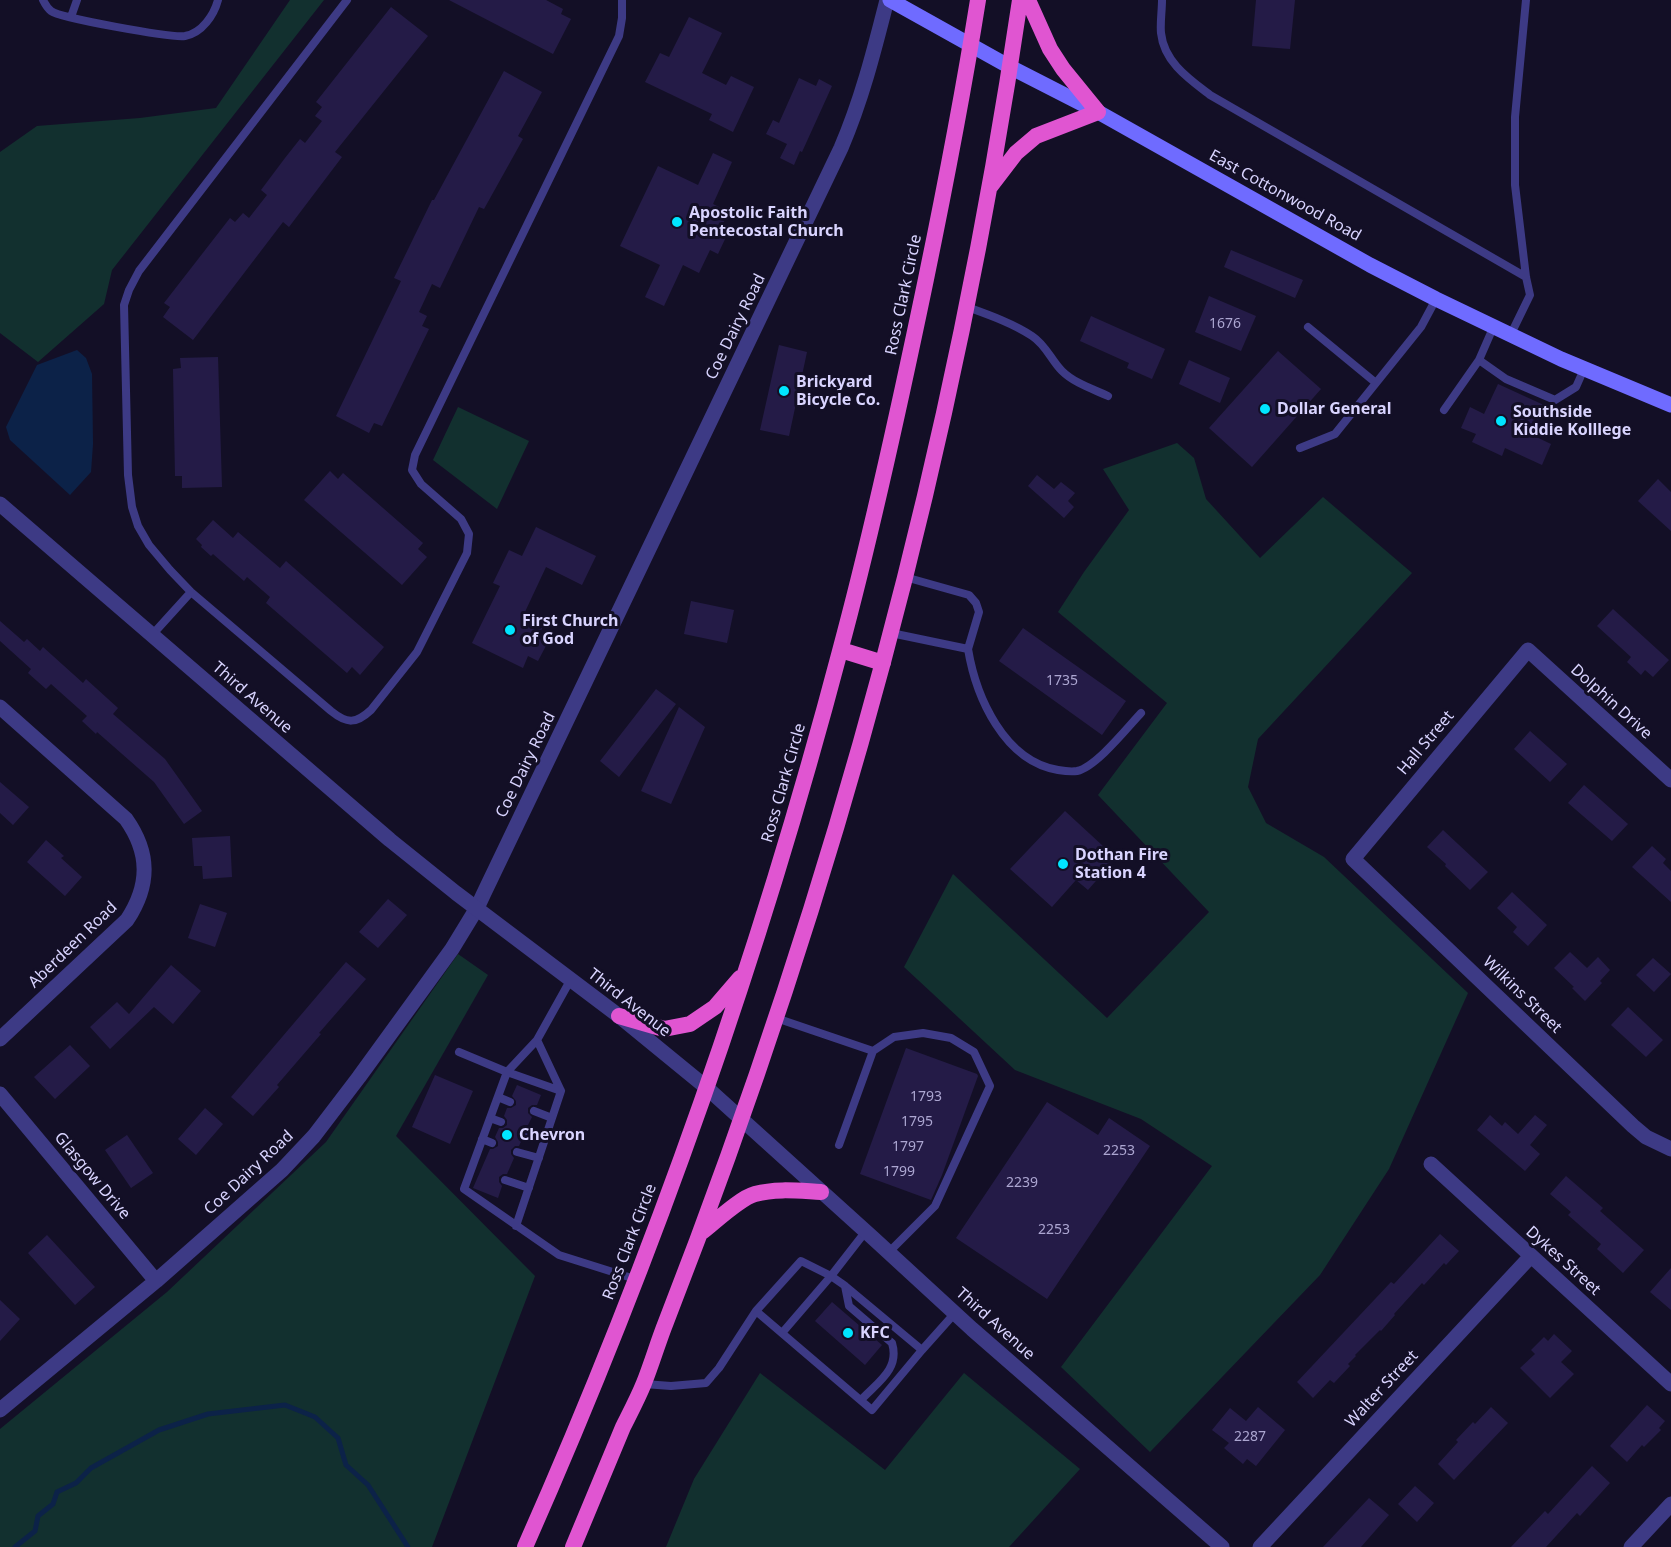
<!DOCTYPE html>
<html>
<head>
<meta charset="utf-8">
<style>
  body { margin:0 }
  canvas { display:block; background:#130f26 }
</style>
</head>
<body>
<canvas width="1671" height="1547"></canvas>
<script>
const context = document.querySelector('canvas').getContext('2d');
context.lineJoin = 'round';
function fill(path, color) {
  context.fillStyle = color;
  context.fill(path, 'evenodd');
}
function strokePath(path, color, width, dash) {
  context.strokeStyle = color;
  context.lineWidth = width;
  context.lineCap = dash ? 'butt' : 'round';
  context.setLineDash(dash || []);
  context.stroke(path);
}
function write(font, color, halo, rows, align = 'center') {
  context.font = font + ' "Noto Sans",sans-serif';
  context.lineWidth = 6;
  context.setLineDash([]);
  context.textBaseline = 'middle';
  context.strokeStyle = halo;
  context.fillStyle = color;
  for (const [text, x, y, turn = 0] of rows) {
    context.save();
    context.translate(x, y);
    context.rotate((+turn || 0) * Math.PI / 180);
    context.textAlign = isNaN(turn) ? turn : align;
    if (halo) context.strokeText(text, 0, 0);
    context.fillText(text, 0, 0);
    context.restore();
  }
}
const green = new Path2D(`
  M290,0H324L112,270L104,304L38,362L0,333V152L37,126L140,118L216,108Z
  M458,407L529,441L497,509L433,460Z
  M1177,443L1194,458L1206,499L1260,558L1323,497L1412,573L1258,739L1248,787L1266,823L1324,857L1468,993L1389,1169L1320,1275L1150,1452L1061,1367L1212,1166L1141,1119L1015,1070L904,967L953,874L1107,1018L1209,912L1098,795L1167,703L1058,612L1084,572L1129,510L1103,469Z
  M458,954L488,975L396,1136L535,1276L432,1547H0V1429L167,1292L326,1142Z
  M760,1373L885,1470L964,1373L1080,1469L1009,1547H666L694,1479Z`);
const water = new Path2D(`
  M77,350L86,358L92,374L93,444L91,472L70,495L10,440L6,427L37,365Z`);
const stream = new Path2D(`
  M15,1547L35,1531L38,1516L53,1504L57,1492L76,1483L91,1468L159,1430L208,1414L285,1405L315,1417L338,1438L346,1465L368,1485L408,1547`);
const building = new Path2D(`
  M449,0H546L563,9L561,14L571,19L553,54Z
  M1256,0H1295L1290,49L1252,46Z
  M391,7L428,36L335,152L342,157L289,227L283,222L193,340L163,317L170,307L164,303L230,218L235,222L243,213L249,218L267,195L261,190L285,158L300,139L305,143L322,121L315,116L322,107L316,102Z
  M689,17L722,33L702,73L726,85L731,76L754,87L733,132L709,120L712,114L645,82L660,53L669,57Z
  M504,71L542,92L518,136L523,139L484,209L479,207L440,288L432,284L419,312L427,316L422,326L429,329L382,426L374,423L369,433L336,416L401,281L394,278L432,200H434Z
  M799,78L816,86L819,79L832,86L802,152L800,151L794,165L780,158L787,144L766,134L773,120L779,123Z
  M713,153L732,162L713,204L729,212L718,233L726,237L718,254L710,250L699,273L683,265L664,306L645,297L660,265L620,246L658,166L698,185Z
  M1231,250L1303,280L1295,298L1224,267Z
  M1209,296L1256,316L1241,351L1195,332Z
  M1091,316L1165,349L1152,379L1127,368L1129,363L1080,341Z
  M779,345L807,352L789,436L760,430Z
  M1278,351L1321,389L1252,467L1209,428Z
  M218,357L222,487L182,488V476H175L173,369L181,368L180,358Z
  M1189,360L1230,378L1220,403L1179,384Z
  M1498,384L1546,406L1532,435L1551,444L1542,465L1505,448L1502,456L1472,442L1476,434L1461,428L1470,407L1484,414Z
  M330,471L338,479L343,473L423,543L418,549L427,557L402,585L304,500Z
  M1037,475L1054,489L1061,482L1075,493L1068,501L1074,507L1064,518L1028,486Z
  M1658,479L1671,492V531L1638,501Z
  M213,520L233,538L238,532L280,568L286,561L384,647L360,675L352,667L347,673L266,603L270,597L247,577L244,581L213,554L211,556L201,547L202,545L196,539Z
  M536,527L596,556L582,585L546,567L524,614L544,624L539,635L549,640L538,661L528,656L523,668L472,643L500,586L493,583L509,550L522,556Z
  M691,601L734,610L727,643L684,634Z
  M1613,609L1669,660L1653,677L1645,670L1641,675L1627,662L1631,657L1597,626Z
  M0,621L24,642L27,639L40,651L43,647L83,683L86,679L118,708L113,714L165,759L202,811L184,824L154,782L97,732L96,734L82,721L87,716L51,684L46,689L28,673L31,669L0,641Z
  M1023,628L1126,701L1102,735L999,661Z
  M656,689L676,704L619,777L600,761Z
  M679,707L705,727L671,804L641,791Z
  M1530,731L1567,764L1550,782L1514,749Z
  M0,782L29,807L13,825L0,813Z
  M1584,785L1628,824L1612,841L1568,803Z
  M1065,811L1116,858L1088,890L1076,880L1052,907L1010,869Z
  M1443,830L1488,872L1470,890L1445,866L1446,864L1427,847Z
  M230,836L232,877L203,879L202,866H194L192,838Z
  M46,840L64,856L61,858L82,877L65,896L27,862Z
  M1652,846L1666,859L1663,863L1671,871V902L1632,867Z
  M1512,892L1547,925L1528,946L1513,932L1517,927L1497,908Z
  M388,899L407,915L378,948L359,932Z
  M200,904L227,913L215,947L188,938Z
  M1570,952L1587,968L1598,957L1610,970L1600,981L1602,983L1585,1001L1572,988L1574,987L1554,968Z
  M1653,958L1671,974L1654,992L1636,975Z
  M346,962L366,979L319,1033L321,1034L277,1085L279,1087L253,1116L231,1097Z
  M171,965L201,991L173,1024L154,1007L110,1049L90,1027L117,1002L129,1014Z
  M1628,1007L1663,1040L1646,1057L1611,1025Z
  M70,1045L90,1066L55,1099L34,1077Z
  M906,1048L977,1074L978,1076L942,1175L931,1200L860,1174Z
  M435,1075L473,1091L450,1144L412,1127Z
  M517,1085L541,1095L537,1105H532L528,1108V1113L532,1117L528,1125H524L520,1128V1133L523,1137L519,1146H515L511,1150V1154L514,1158L507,1174H503L499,1177V1182L502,1186L498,1198L473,1188L490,1149H493L498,1146V1142L495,1137L499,1128H503L507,1125V1120L504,1116L507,1108H511L516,1105V1101L512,1096Z
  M1047,1102L1098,1135L1109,1118L1150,1146L1047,1299L956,1238Z
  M205,1108L223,1124L196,1155L178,1139Z
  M1490,1115L1502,1126L1505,1122L1518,1134L1535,1115L1547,1125L1530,1145L1540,1154L1525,1171L1477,1130Z
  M127,1135L153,1173L131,1188L105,1150Z
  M1566,1176L1603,1208L1600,1211L1644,1250L1623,1273L1597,1249L1601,1244L1568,1215L1571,1212L1550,1194Z
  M1440,1234L1459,1251L1446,1265L1444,1263L1424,1285L1422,1283L1394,1314L1395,1315L1381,1331L1380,1330L1355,1355L1356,1356L1348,1364L1350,1366L1334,1383L1330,1380L1313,1398L1297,1382L1391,1282L1394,1284Z
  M47,1235L95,1287L75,1305L28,1253Z
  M1671,1268V1310L1650,1292Z
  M0,1300L20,1319L0,1341Z
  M832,1302L882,1345L865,1365L815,1321Z
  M1554,1334L1572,1351L1561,1362L1574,1374L1550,1398L1520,1368L1535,1354L1531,1350L1544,1337L1548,1341Z
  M1647,1405L1665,1421L1659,1428L1661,1430L1644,1447L1642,1445L1627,1462L1610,1446Z
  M1258,1407L1285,1430L1256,1466L1247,1459L1243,1464L1224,1448L1229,1443L1212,1430L1230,1408L1246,1421Z
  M1491,1407L1508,1423L1454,1480L1438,1464L1458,1442L1456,1440L1473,1422L1475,1424Z
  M1592,1466L1610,1483L1580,1516L1577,1513L1546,1547H1511L1545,1511L1548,1514Z
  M1415,1486L1434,1503L1417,1522L1398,1504Z
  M1369,1498L1389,1515L1361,1547H1323Z`);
const service = new Path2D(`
  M43,0C45,4 47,8 51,11C60,18 171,38 185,36C202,33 214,15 218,0
  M347,0L139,271L129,290L124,305L128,475L132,507L138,526L149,545L170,570L191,592L331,711C347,724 356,724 371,710L417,652L467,553L469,534L461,519L421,484L412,470L415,455L619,36L622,18V0
  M1162,0C1162,11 1160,23 1161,33C1164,62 1189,79 1210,95L1526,277
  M71,17L77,0
  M967,307C989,315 1012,323 1032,336C1046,345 1051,360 1062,371C1074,383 1093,389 1108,396
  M1308,327L1376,383
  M1510,336L1530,295L1526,277L1515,185V117L1526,0
  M1479,360L1506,379L1555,400L1576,387L1584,369
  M1444,410L1479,360L1493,328
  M1300,448L1335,434L1421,327L1436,299
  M891,633L968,649L979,612L976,603L969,595L905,577
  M152,635L191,592
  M968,649C976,697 1004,761 1058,770C1064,771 1071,772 1077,771C1096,767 1127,728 1141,713
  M571,979L537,1040L507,1072L464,1189L559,1255L635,1279
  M776,1018L873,1051L839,1145
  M873,1051L894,1037L923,1033L951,1038L974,1052L990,1086L935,1206L889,1252
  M459,1052L507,1072L561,1091
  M498,1097L510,1102
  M534,1111L552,1118
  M490,1118L501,1122
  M526,1131L545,1138
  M482,1139L492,1143
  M517,1152L539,1158
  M505,1180L529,1188
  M516,1226L561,1091L537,1040
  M845,1286L849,1306L892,1343C900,1369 878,1382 861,1400
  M756,1311L872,1410L922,1350
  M782,1333L831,1276L844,1285L922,1350L955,1313
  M644,1384L671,1386L706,1383L719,1368L756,1311L801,1261L831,1276L866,1231`);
const minor = new Path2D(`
  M0,707L126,819C150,853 150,885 127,920L0,1039
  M1671,780L1528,650L1353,859L1633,1126L1646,1137L1671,1149
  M0,1094L156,1281
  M1431,1164L1671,1384
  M0,1410L156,1281L282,1170L314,1136L359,1077L452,949L477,908L484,893L841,148C862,99 874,51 887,0
  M1260,1547L1531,1256
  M1631,1547L1671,1504`);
const tertiary = new Path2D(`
  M0,504L390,840L456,893L619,1016L707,1088L873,1238L972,1329L1222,1547`);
const secondary = new Path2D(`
  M890,0L1010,67L1098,112L1370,265L1436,299L1561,359L1671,405`);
const trunk = new Path2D(`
  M990,187L1016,153L1036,136L1098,112L1063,69L1050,49L1028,0
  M841,650L883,663
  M619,1016L664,1029L690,1024L715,1007L740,978
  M702,1232C715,1222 740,1198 755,1194C777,1188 800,1191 821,1192
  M525,1547C653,1258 759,958 840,651C873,529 900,404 926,279C945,187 963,94 978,0
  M573,1547C590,1507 606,1467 623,1427C630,1413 638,1398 644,1383C652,1363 658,1342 666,1322C832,896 954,452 1020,0`);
const markers = [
  [677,222,6,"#00e5ff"],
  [784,391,6,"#00e5ff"],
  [1265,409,6,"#00e5ff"],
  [1501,421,6,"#00e5ff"],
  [510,630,6,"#00e5ff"],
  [1063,864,6,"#00e5ff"],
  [507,1135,6,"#00e5ff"],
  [848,1333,6,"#00e5ff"]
];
const numberNames = [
  ["1676",1225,324],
  ["1735",1062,681],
  ["1793",926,1097],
  ["1795",917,1122],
  ["1797",908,1147],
  ["2253",1119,1151],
  ["1799",899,1172],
  ["2239",1022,1183],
  ["2253",1054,1230],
  ["2287",1250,1437]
];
const streetNames = [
  ["East Cottonwood Road",1285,196,29],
  ["Ross Clark Circle",904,295,-78],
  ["Coe Dairy Road",736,327,-64],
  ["Third Avenue",252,698,41],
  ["Dolphin Drive",1611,702,42],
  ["Hall Street",1426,743,-50],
  ["Coe Dairy Road",526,765,-64],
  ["Ross Clark Circle",784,783,-74],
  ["Aberdeen Road",73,945,-44],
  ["Wilkins Street",1522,995,44],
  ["Third Avenue",629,1003,38],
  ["Coe Dairy Road",249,1173,-43],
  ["Glasgow Drive",92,1176,50],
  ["Ross Clark Circle",630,1242,-69],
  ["Dykes Street",1563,1261,42],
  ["Third Avenue",995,1324,42],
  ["Walter Street",1382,1389,-47]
];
const poiNames = [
  ["Apostolic Faith",689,213],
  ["Pentecostal Church",689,231],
  ["Brickyard",796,382],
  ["Bicycle Co.",796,400],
  ["Dollar General",1277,409],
  ["Southside",1513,412],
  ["Kiddie Kolllege",1513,430],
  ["First Church",522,621],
  ["of God",522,639],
  ["Dothan Fire",1075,855],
  ["Station 4",1075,873],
  ["Chevron",519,1135],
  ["KFC",860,1333]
];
fill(green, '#12302f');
fill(water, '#0c2248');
strokePath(stream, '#0c2248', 5);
fill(building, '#241b47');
strokePath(service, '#3d3a85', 8);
strokePath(minor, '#3d3a85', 15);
strokePath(tertiary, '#3d3a85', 15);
strokePath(secondary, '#6f6bff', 15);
strokePath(trunk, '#e055d1', 16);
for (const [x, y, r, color] of markers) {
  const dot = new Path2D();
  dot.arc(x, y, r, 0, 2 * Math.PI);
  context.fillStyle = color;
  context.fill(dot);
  strokePath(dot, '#130f26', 2);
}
write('14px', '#aca6d1', null, numberNames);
write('16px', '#d9d4ff', '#130f26', streetNames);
write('bold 16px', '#d9d4ff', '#130f26', poiNames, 'left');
</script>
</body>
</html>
